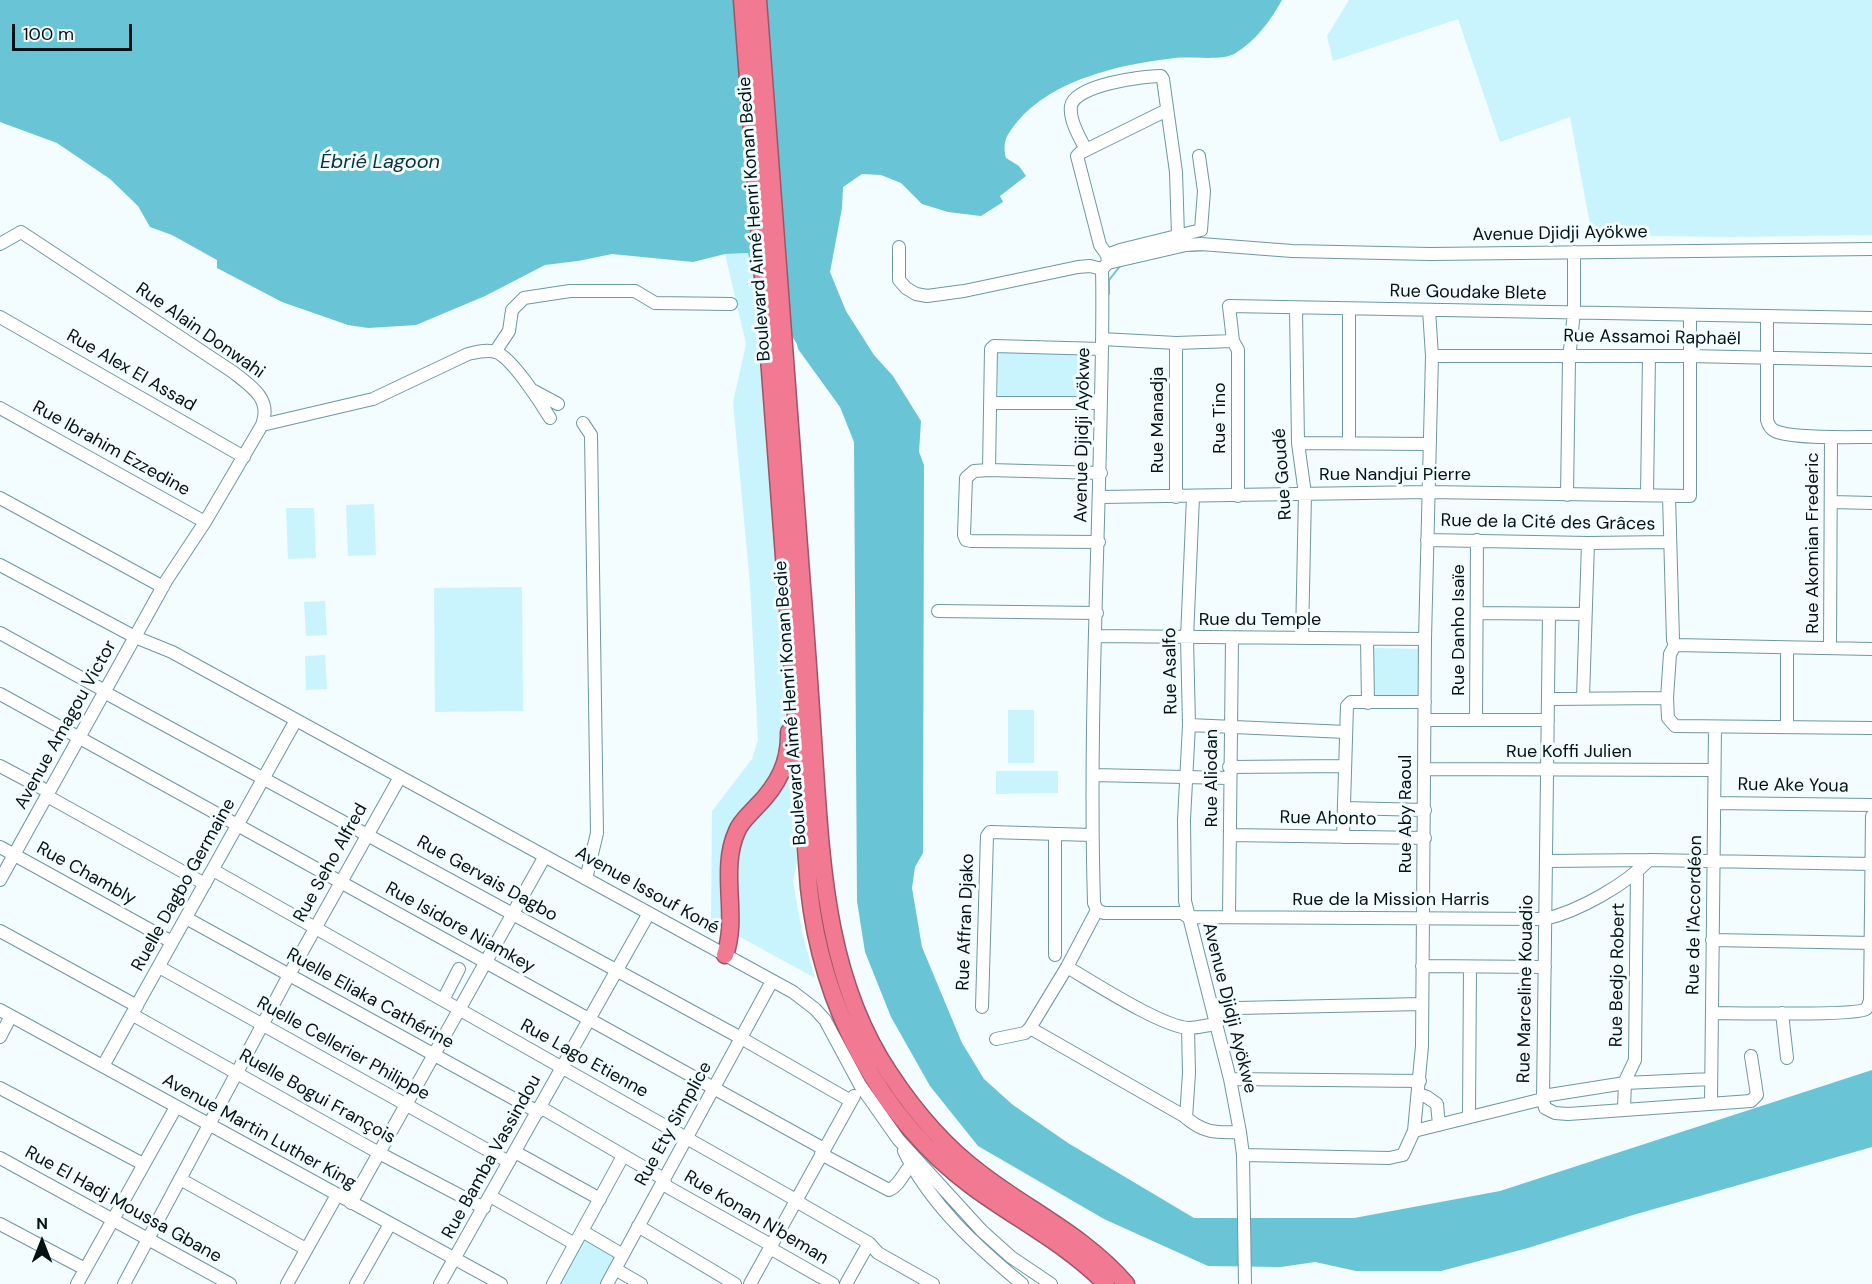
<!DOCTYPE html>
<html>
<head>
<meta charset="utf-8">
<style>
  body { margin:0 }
  #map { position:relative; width:1872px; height:1284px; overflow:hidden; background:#f3fcfe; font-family:"DM Sans",sans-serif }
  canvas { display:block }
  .north { position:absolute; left:12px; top:1212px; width:60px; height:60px; -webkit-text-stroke:4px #f3fcfe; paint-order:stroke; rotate:0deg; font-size:16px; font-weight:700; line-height:24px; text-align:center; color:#021215 }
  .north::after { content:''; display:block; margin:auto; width:21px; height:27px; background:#021215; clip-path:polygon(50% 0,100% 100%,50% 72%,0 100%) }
  .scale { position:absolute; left:12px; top:24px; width:120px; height:27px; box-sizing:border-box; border:3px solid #021215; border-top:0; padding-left:8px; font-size:18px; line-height:21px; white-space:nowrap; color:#021215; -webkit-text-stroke:4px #f3fcfe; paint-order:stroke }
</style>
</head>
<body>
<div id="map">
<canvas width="1872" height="1284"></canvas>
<div class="north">N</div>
<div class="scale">100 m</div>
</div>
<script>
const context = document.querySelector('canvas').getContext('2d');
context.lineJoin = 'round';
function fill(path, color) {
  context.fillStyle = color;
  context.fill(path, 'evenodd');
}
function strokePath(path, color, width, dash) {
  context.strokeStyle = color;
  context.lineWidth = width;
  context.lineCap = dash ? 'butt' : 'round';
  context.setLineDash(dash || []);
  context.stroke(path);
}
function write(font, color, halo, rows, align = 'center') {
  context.font = font + ' "DM Sans",sans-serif';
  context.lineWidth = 6;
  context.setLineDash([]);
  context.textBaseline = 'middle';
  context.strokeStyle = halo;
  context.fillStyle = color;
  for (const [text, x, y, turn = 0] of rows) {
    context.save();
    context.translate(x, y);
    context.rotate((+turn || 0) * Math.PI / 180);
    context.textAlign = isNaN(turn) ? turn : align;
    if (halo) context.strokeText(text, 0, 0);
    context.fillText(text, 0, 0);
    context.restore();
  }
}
const green = new Path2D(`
  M1349,0H1872V235L1730,237L1592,235L1570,117L1500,142L1458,19L1333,61L1327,36Z
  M748,253L756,284L785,643L790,775L797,861L793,881L802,933L815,978L711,921L712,811L752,759L758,740L750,584L733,402L746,344L725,254Z
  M998,351L1090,352V398L998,397Z
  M374,504L376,555L348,556L346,505Z
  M286,508H314L316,558L288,559Z
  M522,587L523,711L435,712L434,588Z
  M325,601L327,635L306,636L304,602Z
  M1374,648L1423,649L1422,697L1374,696Z
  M325,655L327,689L306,690L305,656Z
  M1008,710H1034V763H1008Z
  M996,771H1058V793L996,794Z
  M583,1237L618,1256L602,1284H557Z`);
const water = new Path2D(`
  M0,0H1282C1271,20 1255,42 1234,54C1220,61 1191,56 1175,58C1122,64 1052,79 1017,122C1007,135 1002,141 1006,158L1019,166L1026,176L1000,196L1003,202L981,216L948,212L922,204L901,183L881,175L862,174L843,187L842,208L830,272L846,311L874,355L893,376L921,421L919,452L924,465L923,853L915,867L912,888L922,947L962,1043L984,1079L1013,1105L1068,1143L1194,1218H1354L1500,1191L1872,1070V1147L1633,1215L1528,1248L1441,1271H1356L1315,1262L1281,1267L1208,1266L1104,1219L978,1146L930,1086L891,1017L865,952L857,901L854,442L840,407L798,349L797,344L755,279L748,253L725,254L693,262L612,254L578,261L545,265L485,296L416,325L368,328L348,325L282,302L217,268V260L172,235L150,227L138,206L110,179L57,143L0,122Z`);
const stream = new Path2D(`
  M1190,251L1208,250
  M1109,294V280L1121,265`);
const minor = new Path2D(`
  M1086,150C1080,138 1069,120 1071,106C1075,85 1142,76 1161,76L1163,79L1176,172L1178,236
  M0,244L21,232L233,372C252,387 272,399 262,425L205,522L166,581L0,880
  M899,247V280L906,288L916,294L927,296L964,291L1078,267L1090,266L1102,269
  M1107,255L1120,250L1201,230L1204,191L1199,156
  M1108,263L1107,255L1100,245L1077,156L1080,153L1167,110
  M1296,308L1298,443L1305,494L1302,638
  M1349,309V442
  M1767,316V420C1768,424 1771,429 1775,431C1793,439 1850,437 1872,437
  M0,317L244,457
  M1102,339L1176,343L1233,341L1229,306L1872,318
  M1233,341L1238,350V496
  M1176,343V497
  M495,352L509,331L512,310L524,298L570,291H635L655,303L731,304
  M1432,356H1689L1872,360
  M534,391L558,404
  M990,403H1101
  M0,408L205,522
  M583,423L591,435L597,833L586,879
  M262,425L373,399L468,354C477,352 487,349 496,352C512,358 541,403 550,418
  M1298,443L1430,444
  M989,470L991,349L994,346L1102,349
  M1567,495L1569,359L1574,312V252
  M1647,495L1649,356
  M1669,496L1673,640L1675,645
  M1100,497L1428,492L1690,496V315
  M1193,497L1187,638L1189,725L1346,732
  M0,498L163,587
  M1832,502L1872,503
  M1427,540L1588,543L1669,542
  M1099,542L971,541L966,540L964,535L966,478L974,471L989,470L1101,473
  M0,565L135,637L172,652L793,992L815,1009L825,1020L860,1085L898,1139L982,1231L1011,1257L1051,1284
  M938,611L1097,613
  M1477,613L1585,614
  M1549,614L1543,1099L1545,1108L1555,1113L1568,1114L1751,1101L1757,1095L1751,1056
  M0,633L105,691
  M1096,636L1425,639
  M1367,639L1368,703
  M1787,648V727
  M1830,648L1831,437
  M1872,649L1675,645L1670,654L1667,698L1668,718L1675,726L1872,728
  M104,692L741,1038L851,1101
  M0,694L824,1149
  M1583,698L1588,543
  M1548,699L1667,698
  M1425,720H1548
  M1476,720L1477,540
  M1189,725L1184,820L1185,901L1230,1079L1240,1132L1243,1155L1245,1284
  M0,766L49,792
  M1229,767L1345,766
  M1425,769L1714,770
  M1093,775L1229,778
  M47,796L205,884
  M1714,803L1872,805
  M1344,808L1425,810
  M1055,834V955
  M1230,835L1425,838
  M1343,837L1347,706L1351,702H1425
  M0,847L172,942
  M1546,861L1649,860L1872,864
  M213,870L796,1200L801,1204L869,1243L878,1253L933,1284
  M1097,910L1094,903C1089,735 1098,566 1101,397C1102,354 1103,312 1102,269L1108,263L1186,245L1201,244L1292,251L1430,254L1872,249
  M1097,910L1104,913H1182L1188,917L1545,919C1579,911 1625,885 1649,860
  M1229,916L1232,639
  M186,918L538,1112
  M0,931L137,1006
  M1712,940L1872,943
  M1422,966L1545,967
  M159,967L509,1162
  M1067,967C1093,982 1162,1027 1189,1028C1198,1028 1207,1025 1217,1024
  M443,1000L459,969
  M982,1007L987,836L990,832L1092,835
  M0,1010L501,1284
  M1214,1013L1237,1008L1422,1004
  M1712,1013C1733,1013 1856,1016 1866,1009C1868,1007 1869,1003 1870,1000L1872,816
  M1782,1013L1787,1058
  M133,1015L379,1153L484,1208
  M1030,1028L1184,1116C1203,1133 1215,1133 1240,1132
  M0,1037L11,1016
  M996,1039L1025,1033L1030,1028L1067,967L1097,910
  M103,1066L296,720
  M1230,1079L1420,1081
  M0,1088L143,1164
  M1418,1094L1427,1097L1437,1104L1439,1125
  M1543,1096L1625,1083L1711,1079
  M1711,1103L1715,727
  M540,1107L664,1179L666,1186L771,1245L775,1251L833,1284
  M1624,1110L1625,1081L1635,1060L1637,872
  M1469,1116L1470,967
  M1186,1118L1189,1073L1188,1028
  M1414,1131L1543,1099
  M904,1151C931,1205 976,1246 1022,1284
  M515,1152L600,1199
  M821,1154L889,1190C899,1186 904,1172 911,1165
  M1243,1155L1389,1158L1403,1155L1414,1131L1422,1046L1425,639L1432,356L1429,310
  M0,1158L230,1284
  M180,1179L306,1249
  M490,1196L575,1244
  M351,1203L545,856
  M0,1224L85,1269
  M638,1226L735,1284
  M582,1231L623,1255
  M615,1269L641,1284
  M77,1284L176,1107
  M124,1284L289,975L400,777
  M287,1284L337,1195
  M356,1284L390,1224
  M440,1284L649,913
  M553,1284L623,1156
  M607,1284L772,981
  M750,1284L854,1096
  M846,1284L869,1243`);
const highway = new Path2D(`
  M742,0L809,888C821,1004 878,1117 973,1187C1018,1220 1067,1244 1106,1284
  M758,0C773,195 787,390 802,586C807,647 811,708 815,769C822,875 829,984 890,1074C915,1112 944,1146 980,1173C1029,1211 1085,1236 1126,1284
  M725,955C739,916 719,870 737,831C741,821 750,814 757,806C778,785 790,762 789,732`);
const streetNames = [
  ["Boulevard Aimé Henri Konan Bedie",755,219,-94],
  ["Avenue Djidji Ayökwe",1560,234,-1],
  ["Rue Goudake Blete",1468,293,1],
  ["Rue Alain Donwahi",200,331,35],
  ["Rue Assamoi Raphaël",1652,338,1],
  ["Rue Alex El Assad",131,371,30],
  ["Rue Tino",1220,418,-90],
  ["Rue Manadja",1158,420,-90],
  ["Avenue Djidji Ayökwe",1083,435,-89],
  ["Rue Ibrahim Ezzedine",111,449,29],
  ["Rue Goudé",1283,474,-94],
  ["Rue Nandjui Pierre",1395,475],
  ["Rue de la Cité des Grâces",1548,523,1],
  ["Rue Akomian Frederic",1813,543,-90],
  ["Rue du Temple",1260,620],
  ["Rue Danho Isaïe",1459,630,-90],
  ["Rue Asalfo",1171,671,-91],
  ["Boulevard Aimé Henri Konan Bedie",791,703,-94],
  ["Avenue Amagou Victor",66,725,-61],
  ["Rue Koffi Julien",1569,752],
  ["Rue Aliodan",1212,778,-90],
  ["Rue Ake Youa",1793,786,1],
  ["Rue Aby Raoul",1406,814,-90],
  ["Rue Ahonto",1328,819,1],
  ["Rue Seho Alfred",331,863,-61],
  ["Rue Chambly",86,874,29],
  ["Rue Gervais Dagbo",487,879,29],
  ["Ruelle Dagbo Germaine",184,885,-61],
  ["Avenue Issouf Koné",647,891,29],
  ["Rue de la Mission Harris",1391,900],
  ["Rue de l'Accordéon",1695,915,-89],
  ["Rue Affran Djako",966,922,-88],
  ["Rue Isidore Niamkey",460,928,29],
  ["Rue Bedjo Robert",1618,975,-89],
  ["Rue Marceline Kouadio",1526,989,-89],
  ["Ruelle Eliaka Cathérine",370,999,29],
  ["Avenue Djidji Ayökwe",1229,1008,76],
  ["Ruelle Cellerier Philippe",343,1049,29],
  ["Rue Lago Etienne",584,1059,29],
  ["Ruelle Bogui François",317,1097,29],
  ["Rue Ety Simplice",674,1124,-61],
  ["Avenue Martin Luther King",259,1132,29],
  ["Rue Bamba Vassindou",492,1157,-61],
  ["Rue El Hadj Moussa Gbane",123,1205,29],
  ["Rue Konan N'beman",756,1218,31]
];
const waterNames = [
  ["Ébrié Lagoon",380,163]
];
fill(green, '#c9f4fd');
fill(water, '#69c5d5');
strokePath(stream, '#69c5d5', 2);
strokePath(minor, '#6d98a1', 14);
strokePath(highway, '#9d5566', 19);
strokePath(minor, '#fff', 12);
strokePath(highway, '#f17991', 16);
write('18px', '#021215', '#f3fcfe', streetNames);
write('italic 20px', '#05333b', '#f3fcfe', waterNames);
</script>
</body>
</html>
